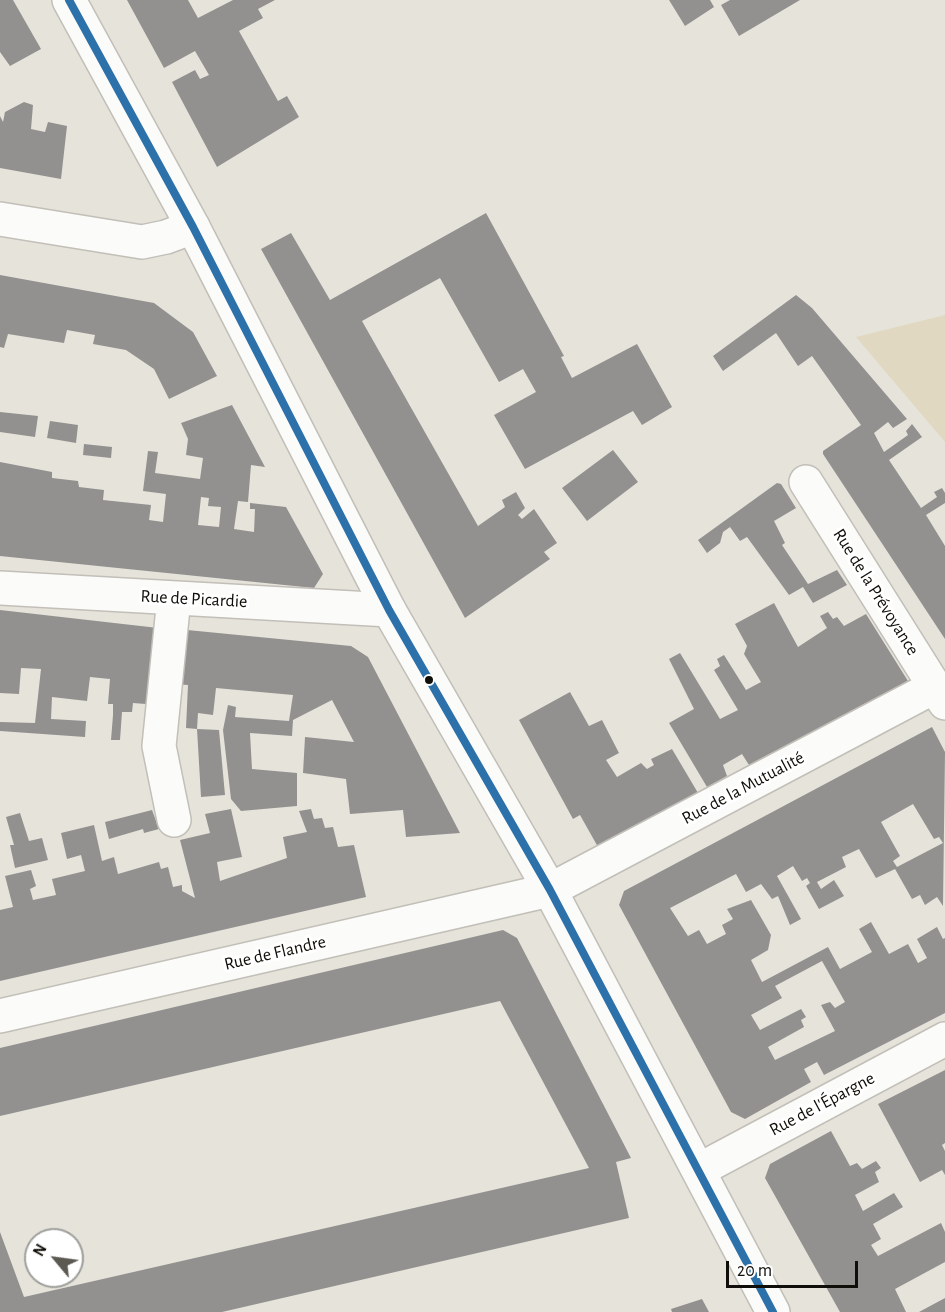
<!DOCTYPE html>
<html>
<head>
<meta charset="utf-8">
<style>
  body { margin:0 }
  #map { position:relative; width:945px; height:1312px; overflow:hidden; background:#e6e3da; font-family:"Alegreya Sans",sans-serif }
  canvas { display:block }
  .north { position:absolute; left:24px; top:1228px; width:60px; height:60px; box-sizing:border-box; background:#fff; border:2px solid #9f9f9c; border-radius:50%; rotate:299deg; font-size:16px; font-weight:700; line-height:24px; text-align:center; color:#100e08 }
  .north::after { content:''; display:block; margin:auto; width:21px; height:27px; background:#5b5952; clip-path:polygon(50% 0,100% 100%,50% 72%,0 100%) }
  .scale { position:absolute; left:726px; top:1261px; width:132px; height:27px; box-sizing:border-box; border:3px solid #100e08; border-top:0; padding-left:8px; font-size:18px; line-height:21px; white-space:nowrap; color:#100e08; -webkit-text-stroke:4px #fff; paint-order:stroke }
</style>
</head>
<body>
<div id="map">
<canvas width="945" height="1312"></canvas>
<div class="north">N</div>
<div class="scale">20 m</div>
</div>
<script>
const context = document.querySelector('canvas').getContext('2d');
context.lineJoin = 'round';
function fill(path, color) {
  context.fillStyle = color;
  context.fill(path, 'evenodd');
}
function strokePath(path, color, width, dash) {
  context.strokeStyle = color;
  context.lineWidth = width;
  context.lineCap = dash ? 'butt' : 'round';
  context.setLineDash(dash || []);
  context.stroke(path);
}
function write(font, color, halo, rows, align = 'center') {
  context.font = font + ' "Alegreya Sans",sans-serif';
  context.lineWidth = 6;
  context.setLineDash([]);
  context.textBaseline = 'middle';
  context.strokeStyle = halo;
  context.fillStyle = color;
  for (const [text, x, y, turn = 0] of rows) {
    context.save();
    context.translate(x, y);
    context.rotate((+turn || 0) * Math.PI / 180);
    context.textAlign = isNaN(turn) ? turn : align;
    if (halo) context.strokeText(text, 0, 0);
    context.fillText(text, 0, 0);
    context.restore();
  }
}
const green = new Path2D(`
  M945,315V442L856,337Z`);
const building = new Path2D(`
  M0,0H13L41,49L10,66L0,52Z
  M127,0H188L198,18L233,0H275L258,9L263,18L239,31L278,101L287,96L299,117L217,167L172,82L195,70L200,79L209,75L195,51L164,68Z
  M669,0H710L714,7L685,26Z
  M730,0H800L739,36L721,5Z
  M24,102L33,105L31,129L45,132L48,122L67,126L61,179L0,168V116L3,122L5,112Z
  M486,213L564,356L561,357L572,378L637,344L672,407L642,425L633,411L525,469L494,415L536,392L523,369L499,382L440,278L362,321L478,526L505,507L502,500L516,492L525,508L518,515L522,519L534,509L557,543L544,552L550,559L465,618L261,249L291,233L330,300Z
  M0,275L154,303L193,332L217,376L169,399L154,369L126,350L93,344L95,335L67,330L64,343L8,334L4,348L0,347Z
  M796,295L812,308L907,419L893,428L888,422L874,433L884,452L908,435L906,431L912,424L922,437L889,460L921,508L937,497L934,492L942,488L945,493V503L926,515L945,546V639L823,454V451L861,425L812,356L798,366L776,333L723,371L713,356Z
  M232,405L265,467L251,465L248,502L238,501L234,529L254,532L255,509H250V503L286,507L323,574L314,588L0,556V462L52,472V478L78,481L79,487L104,490L103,500L151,505L149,520L163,522L166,494L143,491L148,451L158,452L155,473L200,479L203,458L186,455L188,439L181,423ZM201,497L209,498L208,506L221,507L219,527L198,525Z
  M0,412L38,416L35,437L0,432Z
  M50,421L78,425L76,443L47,438Z
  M84,444L112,447L111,458L83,455Z
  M613,450L638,482L587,521L562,488Z
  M777,483L781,484L796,508L774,521L785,543L782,545L808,584L837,570L847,585L813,603L803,587L789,595L747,537L740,541L730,527L723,532L720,543L707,553L698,540Z
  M774,603L798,647L827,628L820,616L828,612L833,619L837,617L844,626L866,614L908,681L749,765L742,754L723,765L727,776L707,787L669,723L694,709L669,659L680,653L720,719L738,710L714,670L720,666L717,659L724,655L746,690L761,682L744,654L747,646L735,624Z
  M0,610L167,629L159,705L133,703L132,712H122L120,740H111L113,715V704H108L110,679L90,677L87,701L52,697L51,719L86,721L85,737L0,731V722L35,723L41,669L21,668L19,694L0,693Z
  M177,629L351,646L368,657L460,833L406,837L403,810L350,814L346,779L303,773L305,737L354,742L332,700L293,720L292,736L250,733L252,769L297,773V806L241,811L231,799L223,730L228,705L236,707L235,717L289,721L293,695L216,688L213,715L198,713L197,729L186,728L188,685L172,684Z
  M570,692L589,726L602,720L619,753L606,760L617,777L641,763L647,769L654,765L651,759L672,749L698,793L598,847L580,815L573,819L519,720Z
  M932,727L945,752L943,906L937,897L925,905L920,895L912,899L895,869L876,878L859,849L842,857L846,867L817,882L821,889L834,880L844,896L819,909L806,886L810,883L807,878L802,881L793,866L777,876L801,919L790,925L778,896L772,899L761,884L746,892L736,874L670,908L688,936L699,930L707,944L726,934L722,925L733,919L727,909L751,900L771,935L768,950L751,960L762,982L828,947L840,969L872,952L859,929L871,922L889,954L908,944L918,963L927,958L917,939L937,927L943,939L945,938V1013L824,1075L817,1062L804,1069L811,1082L745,1119L731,1112L619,905L624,891ZM913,804L934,839L939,837L943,843L897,867L893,861L900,856L881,822ZM822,961L845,1002L835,1008L830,1002L821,1005L835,1031L775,1060L768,1047L804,1027L801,1020L806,1017L801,1009L760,1030L751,1015L782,998L775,986Z
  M197,729L219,730L225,795L201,797Z
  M231,809L242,857L217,862L220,881L287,858L283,837L307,832L299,811L311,809L314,819L322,818L325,828L333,827L338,847L354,845L366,897L0,981V910L13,907L5,876L31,870L36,886L30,889L33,900L56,895L52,879L85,871L81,855L67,859L61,833L94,825L102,861L114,857L118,874L159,862L161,869L168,867L173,887L182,885V891L195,898L180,840L210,833L205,814Z
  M152,810L159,829L144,833L143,829L109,839L105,822Z
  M20,813L29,841L42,838L48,860L15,868L10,845H14L6,817Z
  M503,930L517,938L631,1158L616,1162L629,1218L222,1312H0V1232L24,1297L589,1168L500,1001L0,1116V1048Z
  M945,1070V1143L942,1145L945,1151V1175L942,1170L920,1182L878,1104Z
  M831,1131L850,1166L857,1163L862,1169L876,1161L881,1168L875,1172L879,1182L855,1195L863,1211L894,1193L903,1207L873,1224L881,1239L871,1245L878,1256L941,1223L945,1232V1262L895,1289L906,1312H840L765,1178L770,1164Z
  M945,1298V1312H919Z
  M702,1299L709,1312H672L671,1309Z`);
const minor = new Path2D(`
  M0,219L142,242L166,237L193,227
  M806,482L945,703
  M0,588L389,610
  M174,820L159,746L174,598
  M0,1016L550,890L936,686
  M699,1170L945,1039`);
const primary = new Path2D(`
  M69,0L193,227L389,610L550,890L773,1312`);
const bus1 = new Path2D(`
  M69,0L193,227L389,610L550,890L773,1312`);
const markers = [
  [429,680,5,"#100e08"]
];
const streetNames = [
  ["Rue de la Prévoyance",876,592,58],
  ["Rue de Picardie",194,599,3],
  ["Rue de la Mutualité",743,788,-28],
  ["Rue de Flandre",275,953,-13],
  ["Rue de l'Épargne",822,1104,-28]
];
fill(green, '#e1d8c2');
fill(building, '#929190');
strokePath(minor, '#c2bfb8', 36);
strokePath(primary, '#c2bfb8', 36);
strokePath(minor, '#fbfbf9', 33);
strokePath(primary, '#fbfbf9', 33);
strokePath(bus1, '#2d71aa', 8);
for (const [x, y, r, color] of markers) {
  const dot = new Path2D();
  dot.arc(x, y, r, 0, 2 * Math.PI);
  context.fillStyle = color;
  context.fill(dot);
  strokePath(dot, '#fff', 2);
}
write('18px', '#100e08', '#fff', streetNames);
</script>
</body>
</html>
